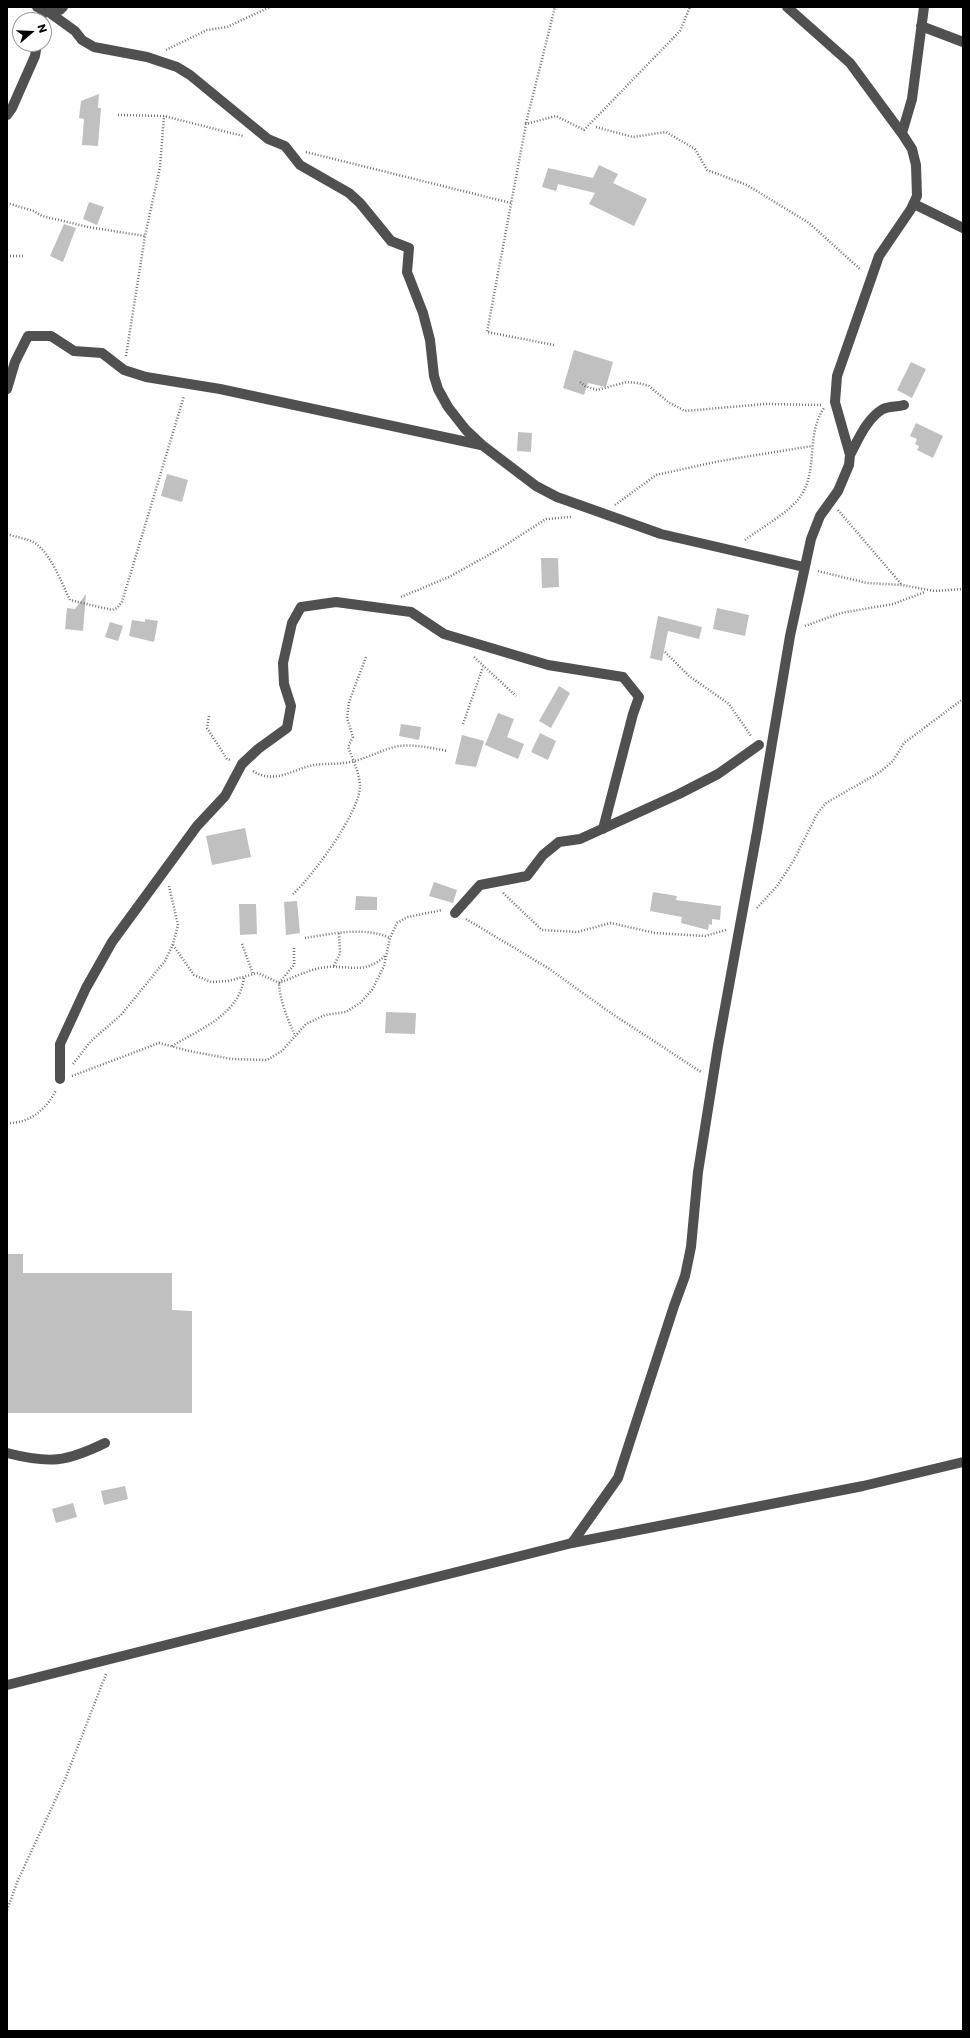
<!DOCTYPE html>
<html>
<head>
<meta charset="utf-8">
<style>
  body { margin:0 }
  #map { position:relative; width:970px; height:2038px; overflow:hidden; background:#fff; font-family:Poppins,sans-serif }
  canvas { display:block }
  .frame { position:absolute; inset:0; border:8px solid #000; pointer-events:none }
  .north { position:absolute; left:12px; top:12px; width:40px; height:40px; box-sizing:border-box; background:#fff; border:1px solid #999; border-radius:50%; rotate:71deg; font-size:11px; font-weight:700; line-height:16px; text-align:center; color:#000 }
  .north::after { content:''; display:block; margin:auto; width:14px; height:18px; background:#000; clip-path:polygon(50% 0,100% 100%,50% 72%,0 100%) }
</style>
</head>
<body>
<div id="map">
<canvas width="970" height="2038"></canvas>
<div class="frame"></div>
<div class="north">N</div>
</div>
<script>
const context = document.querySelector('canvas').getContext('2d');
context.lineJoin = 'round';
function fill(path, color) {
  context.fillStyle = color;
  context.fill(path, 'evenodd');
}
function strokePath(path, color, width, dash) {
  context.strokeStyle = color;
  context.lineWidth = width;
  context.lineCap = dash ? 'butt' : 'round';
  context.setLineDash(dash || []);
  context.stroke(path);
}
const building = new Path2D(`
  M99,94L98,108H101L98,146L82,145L84,119L79,118L81,101Z
  M599,165L618,174L613,183L647,199L634,226L589,204L595,193L558,184L556,191L542,187L548,168L593,178Z
  M89,202L104,207L97,225L83,219Z
  M64,224L76,228L63,262L50,256Z
  M574,350L613,362L606,387L588,383L584,395L563,388Z
  M911,362L926,369L912,398L897,390Z
  M916,423L943,436L933,458L917,450L919,446L915,444L917,439L910,436Z
  M518,432L532,433L531,452L517,451Z
  M167,474L188,480L182,502L161,496Z
  M541,558H558L559,587L542,588Z
  M86,594L83,631L65,629L67,608L75,609Z
  M717,608L749,615L745,636L713,629Z
  M658,616L702,627L699,639L668,631L662,661L650,658Z
  M145,619L158,621L154,642L129,636L132,620L145,622Z
  M110,622L123,626L118,641L105,637Z
  M559,686L570,693L551,728L539,721Z
  M498,713L514,719L507,737L524,744L518,759L485,745Z
  M401,724L421,727L419,740L399,736Z
  M540,733L556,741L548,760L531,752Z
  M462,735L484,741L476,767L455,764Z
  M245,828L251,857L212,865L206,836Z
  M434,882L457,890L453,903L429,896Z
  M653,892L677,896L676,900L721,906L720,920L712,919V925L709,924L708,930L681,923L682,917L650,911Z
  M356,896L377,897V910H355Z
  M297,901L300,933L286,935L284,902Z
  M239,904H256L257,934L240,935Z
  M386,1012L416,1013L415,1034L385,1033Z
  M7,1254H23V1273H172V1310L192,1311V1413H7Z
  M125,1486L128,1499L104,1505L101,1491Z
  M73,1503L77,1517L56,1523L52,1509Z`);
const path = new Path2D(`
  M166,50L207,30L227,27L270,7
  M118,115L164,116L243,136
  M526,123L555,7
  M596,127L633,137L666,132L695,149L707,170L747,185L809,223L861,270
  M306,152L511,203
  M7,203L34,211L42,216L88,227L145,236
  M7,256H25
  M554,345L487,332L526,124L556,116L584,130L680,31L690,7
  M126,356L145,236L160,167L164,116
  M580,382L585,386L597,390L627,382L638,383L649,386L668,402L685,411L765,404L823,405
  M615,505L656,475L720,461L812,446
  M838,510L902,585
  M7,534C15,537 24,538 31,541C49,548 62,584 70,600L112,610L117,608L122,602L184,396
  M745,540C762,527 791,512 802,494C818,468 806,434 824,408
  M818,571L867,583L902,585L934,591L963,589
  M401,597L449,577L501,548L546,519L571,517
  M805,626L841,613L893,604L925,592
  M665,652L689,676L729,704L751,736
  M474,657L516,696
  M209,716L207,728L227,759L230,760
  M463,724L483,667
  M253,771C275,785 293,769 314,765C327,763 340,765 354,761C367,758 380,751 394,747C412,743 430,748 448,751
  M503,893L542,930L577,932L611,923L655,933L705,936L726,930
  M293,894C312,877 361,811 360,785C359,772 353,760 348,747L353,737L347,718L349,702L366,657
  M757,908L777,886L794,860L817,814L826,803L880,772L893,761L904,743L963,699
  M466,919L548,968L608,1011L701,1072
  M305,938C331,934 364,926 390,938
  M242,944L253,974
  M173,945L194,975L211,982L228,981L258,973L279,983C292,978 306,971 320,968C348,963 363,977 386,955
  M294,948V965L279,983C280,1002 288,1019 295,1036
  M334,966L340,953L339,933
  M172,1046C200,1029 241,1014 244,976
  M73,1064L91,1041L121,1015L165,961L173,944L178,925L169,886
  M72,1076L159,1043L189,1051L232,1059L267,1060L282,1051L306,1024L325,1015L346,1012L360,1003L372,990L384,966L390,938L397,923L408,917L442,910
  M7,1123C29,1124 47,1109 56,1090
  M7,1910L18,1880L66,1777L106,1674`);
const minor = new Path2D(`
  M37,7L43,8L75,31L82,40L94,47L147,57L177,67L190,75L268,139L285,146L300,165L349,193L360,203L391,241L409,248L407,272L423,313L430,340L434,376L438,389L448,407L466,430L482,445L536,486L557,497L661,534L804,567
  M41,20L43,8L60,10L63,7
  M921,26L963,42
  M7,115L12,108L35,56L37,44
  M902,133L912,99L924,7
  M914,204L963,228
  M7,389L15,362L28,336H51L74,351L102,353L124,370L146,377L220,389L481,445
  M850,455C858,440 867,418 883,409C889,406 897,407 904,405
  M455,913L480,885L527,876L543,855L559,842L580,839L679,794L718,774L759,745
  M60,1079V1044L86,988L112,942L197,826L225,796L242,764L258,749L287,728L291,706L284,684L283,663L292,623L301,607L336,602L411,612L444,634L548,665L623,677L639,697L633,714L603,829
  M7,1453C50,1464 66,1462 105,1443
  M572,1543L618,1478L674,1306L685,1276L691,1247L698,1172L718,1046L757,832L790,636L811,539L820,516L838,491L849,465L850,455L835,402L837,376L879,256L911,209L917,196L916,165L912,149L903,135L850,63L787,7
  M7,1685L572,1543L863,1486L963,1462`);
fill(building, '#c0c0c0');
strokePath(path, '#727272', 2.5, [1, 2]);
strokePath(minor, '#505050', 10);
</script>
</body>
</html>
